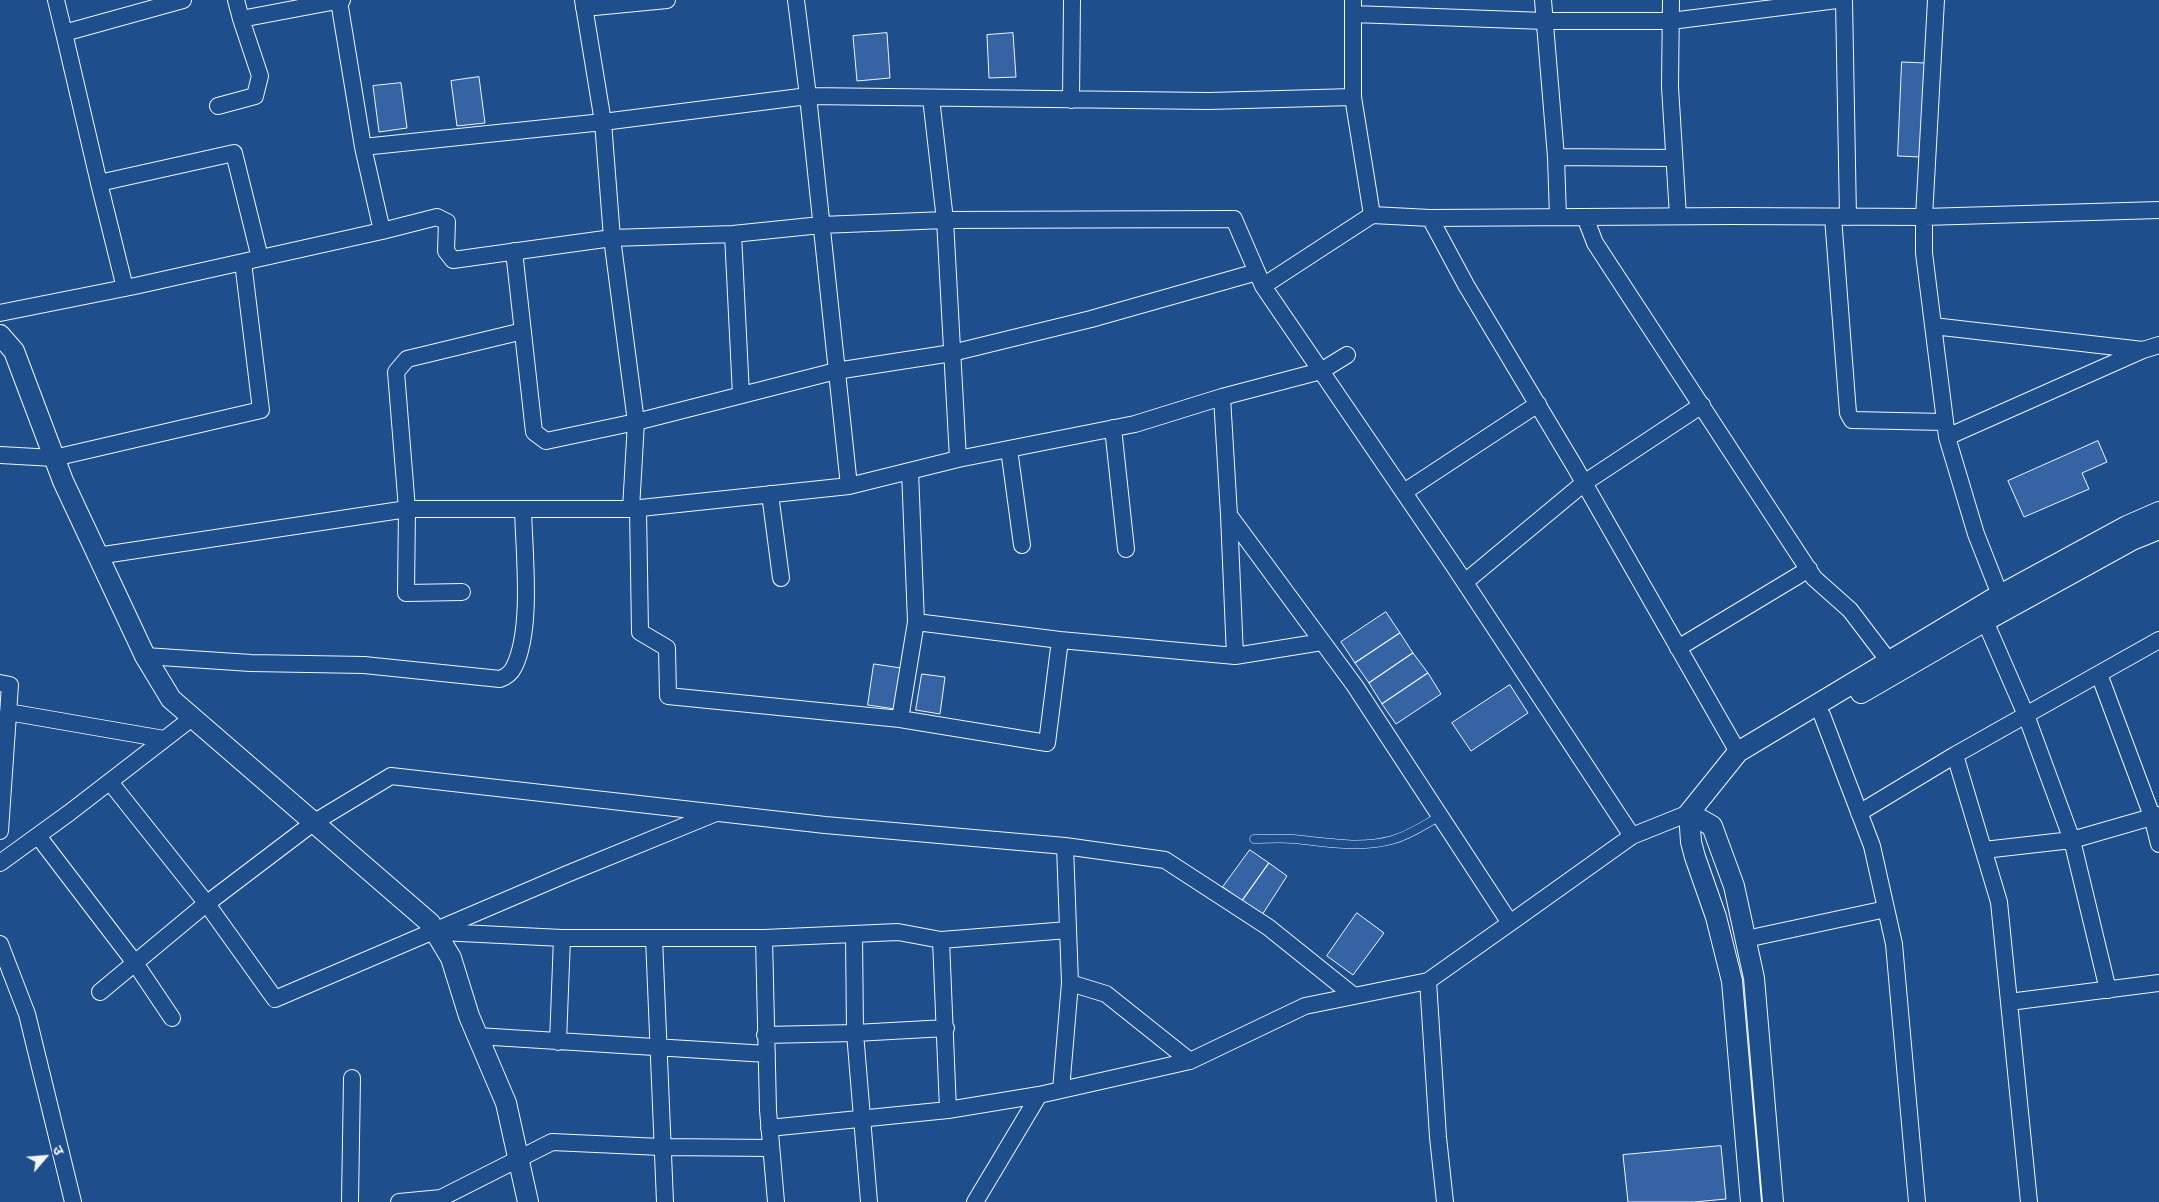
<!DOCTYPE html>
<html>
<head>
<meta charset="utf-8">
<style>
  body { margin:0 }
  #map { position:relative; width:2159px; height:1202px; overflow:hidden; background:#1f4e8c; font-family:"PT Serif","Noto Sans Devanagari",serif }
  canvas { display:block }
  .north { position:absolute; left:20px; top:1132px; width:50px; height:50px; -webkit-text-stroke:4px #1f4e8c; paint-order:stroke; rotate:63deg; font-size:14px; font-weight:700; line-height:20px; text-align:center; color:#f2f6ff }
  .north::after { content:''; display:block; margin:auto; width:18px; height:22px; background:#f2f6ff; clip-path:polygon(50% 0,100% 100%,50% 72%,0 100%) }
</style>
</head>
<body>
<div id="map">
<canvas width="2159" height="1202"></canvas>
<div class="north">उ</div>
</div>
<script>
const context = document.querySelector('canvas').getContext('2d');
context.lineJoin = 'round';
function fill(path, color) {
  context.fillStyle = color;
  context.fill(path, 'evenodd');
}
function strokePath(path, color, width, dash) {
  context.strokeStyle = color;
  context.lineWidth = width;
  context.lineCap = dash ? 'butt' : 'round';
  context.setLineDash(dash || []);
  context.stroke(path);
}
const building = new Path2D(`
  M887,33L890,78L857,81L853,36Z
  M1013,33L1016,77L989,78L987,35Z
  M1902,62L1925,63L1920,157L1898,156Z
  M479,77L485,123L457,126L451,81Z
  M401,83L407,128L379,132L373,86Z
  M2098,441L2107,462L2082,473L2089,489L2024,517L2008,481Z
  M1386,612L1400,633L1355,663L1341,642Z
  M1400,633L1413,653L1369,683L1355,663Z
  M1413,653L1428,673L1382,704L1369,683Z
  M874,664L901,668L895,709L868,705Z
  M1428,673L1441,694L1396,724L1382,704Z
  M922,674L945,677L940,714L916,710Z
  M1510,685L1528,713L1471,751L1452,723Z
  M1250,850L1269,863L1242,901L1223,887Z
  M1269,863L1287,876L1262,915L1242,901Z
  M1357,913L1384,933L1353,975L1327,956Z
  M1721,1146L1726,1199L1694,1202H1628L1623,1155Z`);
const service = new Path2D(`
  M1254,839C1267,839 1280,838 1293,839C1325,842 1359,849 1392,840C1410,835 1424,825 1440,816`);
const minor = new Path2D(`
  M56,0L64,33
  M236,0L241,19L342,0
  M1543,0L1556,157L1558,217
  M1671,0L1670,87L1678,216
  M1844,0L1848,217
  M1936,0L1924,217V253L1947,437L1976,534L2000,595
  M339,1L363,147
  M584,8L667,0
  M1353,14L1545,21H1671L1837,0
  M1353,97V0
  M1071,100L1072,0
  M218,106L255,96L260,76L241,19
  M1556,157L1674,158
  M99,183L64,33L183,0
  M1372,215L1263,286L1452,563L1632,836L1689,813
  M1585,217L1595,243L1814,578L1850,610L1888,660
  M1833,217L1848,413L1852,420L1944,422
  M1430,218L1732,216L1924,217L2159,210
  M382,231L437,217L447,222L446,251L453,260L612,238L603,122L583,0
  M733,234L741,395
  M514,251L534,432L546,441L636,422L631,509
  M1257,272L1091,319L952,353L836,371L636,422L612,238L733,234L821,225L945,220L1234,219L1263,286
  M125,288L99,183L234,153L260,258
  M0,313L135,286L382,231L363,147L603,122L808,96L796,0
  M1933,326L2143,350L2159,345
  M1347,355L1321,371L1222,397L1229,515L1355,686L1510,923L1632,836
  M1113,428L1126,549
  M1947,437L2143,350
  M1009,449L1022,545
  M0,455L54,458L261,410L243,262
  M958,459L1135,424L1222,397
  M910,471L916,622
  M849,486L958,459L945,220L931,98
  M1404,492L1538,404
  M770,494L781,578
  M638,508L640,632L667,648L668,696L900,719L916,622L1060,640L1235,656
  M1229,515L1235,656L1322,642
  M97,556L407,509H631L849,486L808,96L1209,101L1353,97L1372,215L1430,218L1466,285L1575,467L1738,752
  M1465,582L1584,483L1702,405
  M462,592L406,593L407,509L396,372L407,359L523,331
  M1985,621L2026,715L2072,840L2108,990
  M1678,648L1809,569
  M145,656L251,663L364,665L500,679C506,677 511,673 514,667C533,629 524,553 523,509
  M2099,674L2152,816L2159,844
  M0,683L10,685L0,831
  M8,712L164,739
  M1822,715L1872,846L1894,944L1917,1202
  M900,719L1047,743L1060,640
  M1955,755L1999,902L2029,1202
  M110,782L207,904L275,999L567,874L716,813
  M1859,813L1955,755L2159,640
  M38,836L135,963L172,1018
  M1065,846L1165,860L1268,927L1354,996
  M1984,850L2072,840L2159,815
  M0,863L69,813L192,718
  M440,932L562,938H764L898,932L941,940L1068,930
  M854,934L855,1033L869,1202
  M654,938L665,1202
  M764,938L768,1110L776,1202
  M1746,939L1886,909
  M941,940L948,1110
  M0,944L27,1014L73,1202
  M1428,981L1438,1137L1445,1202
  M100,992L201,908L313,823L391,776L825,825L1065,846L1070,983L1106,994L1190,1061L1305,1006L1428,981L1510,923
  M2009,1002L2159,983
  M765,1035L855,1033L946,1028
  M477,1036L767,1054
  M558,1042L562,938
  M1061,1090L1070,983
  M769,1128L948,1110L1039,1095
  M350,1202L352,1078
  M399,1202L441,1198L552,1142L661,1147L771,1148
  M975,1202L1039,1095L1190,1061`);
const tertiary = new Path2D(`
  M0,335L14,351L63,481L145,656L171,699L430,923L451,958L469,1016L506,1103L528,1202
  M1861,693L1985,621L2132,540L2159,529
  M1689,813L1712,826L1734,886L1754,978L1773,1202
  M1751,1202L1732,981L1716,917L1695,857L1691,842L1689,813L1738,752L1991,600L2127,526L2159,512`);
fill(building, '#3563a3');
strokePath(building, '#f2f6ff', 1);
strokePath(service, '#f2f6ff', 9);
strokePath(minor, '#f2f6ff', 18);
strokePath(tertiary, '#f2f6ff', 22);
strokePath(service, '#1f4e8c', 8);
strokePath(minor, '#1f4e8c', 16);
strokePath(tertiary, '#1f4e8c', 20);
</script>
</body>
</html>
